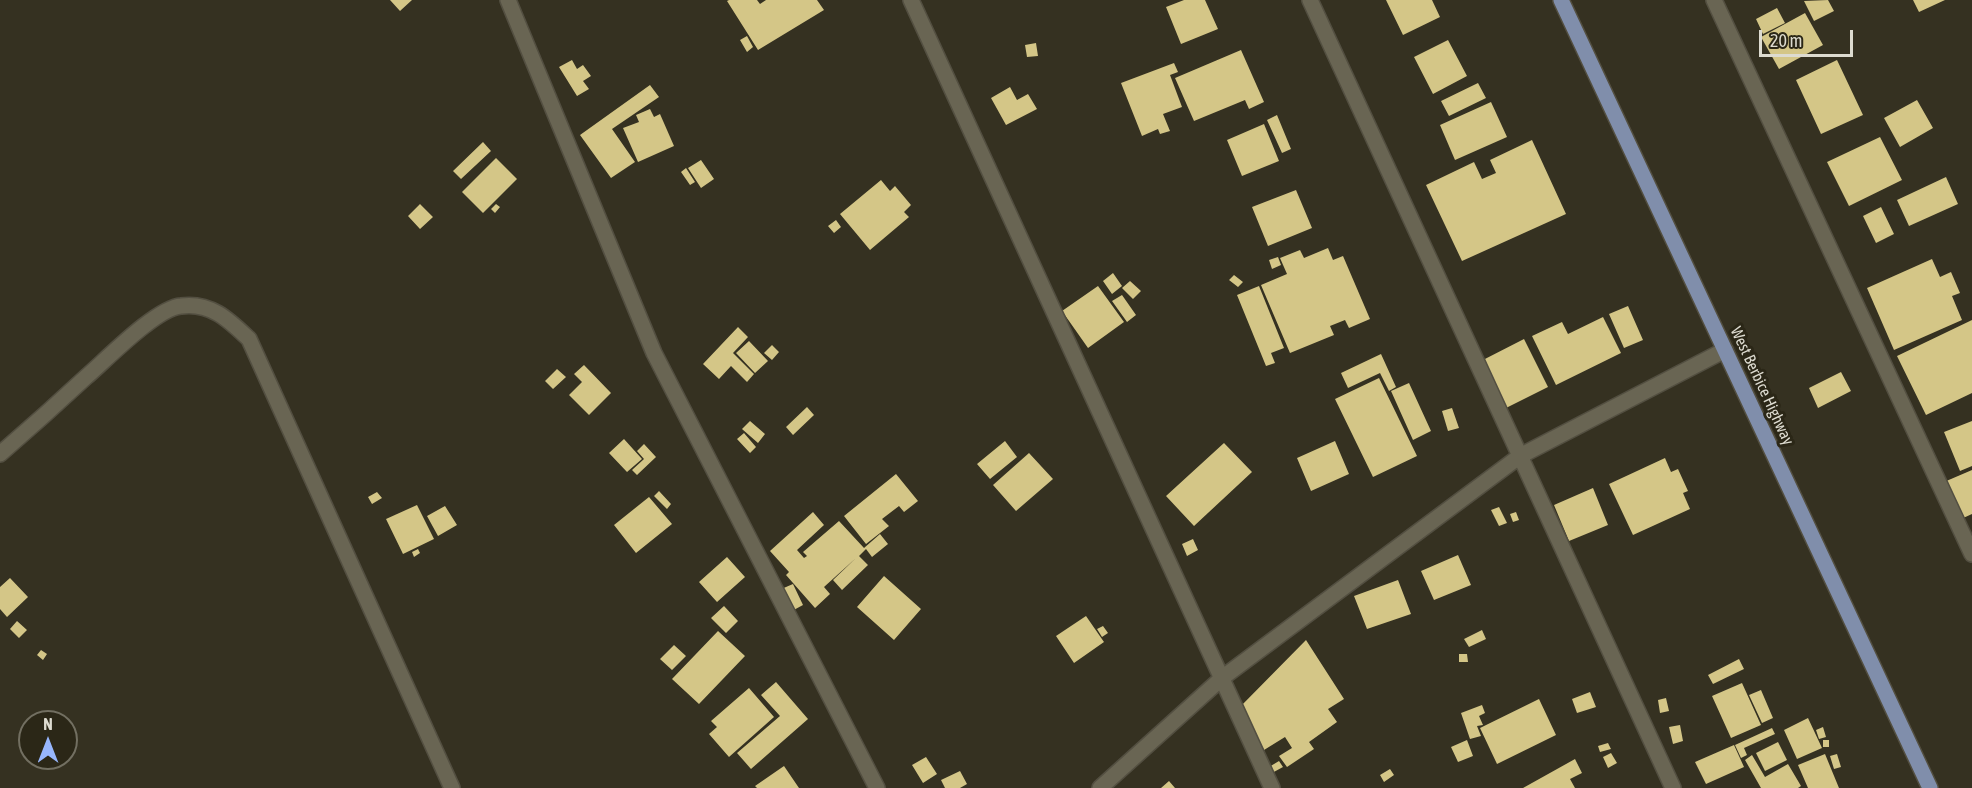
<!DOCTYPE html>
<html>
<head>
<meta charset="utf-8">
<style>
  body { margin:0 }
  #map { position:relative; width:1972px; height:788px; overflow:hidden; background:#353121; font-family:"Asap Condensed",sans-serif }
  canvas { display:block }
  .north { position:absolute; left:18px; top:710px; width:60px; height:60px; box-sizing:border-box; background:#2b2717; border:2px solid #726f61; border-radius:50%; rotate:0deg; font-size:16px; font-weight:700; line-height:24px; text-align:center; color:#dddbd0 }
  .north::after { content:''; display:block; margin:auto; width:21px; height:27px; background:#97b6fd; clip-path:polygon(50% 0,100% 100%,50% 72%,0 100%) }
  .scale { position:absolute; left:1759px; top:30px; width:94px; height:27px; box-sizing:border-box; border:3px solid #dddbd0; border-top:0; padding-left:8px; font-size:18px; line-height:21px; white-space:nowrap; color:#dddbd0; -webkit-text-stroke:4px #2b2717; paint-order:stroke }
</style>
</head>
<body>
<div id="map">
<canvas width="1972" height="788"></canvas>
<div class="north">N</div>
<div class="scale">20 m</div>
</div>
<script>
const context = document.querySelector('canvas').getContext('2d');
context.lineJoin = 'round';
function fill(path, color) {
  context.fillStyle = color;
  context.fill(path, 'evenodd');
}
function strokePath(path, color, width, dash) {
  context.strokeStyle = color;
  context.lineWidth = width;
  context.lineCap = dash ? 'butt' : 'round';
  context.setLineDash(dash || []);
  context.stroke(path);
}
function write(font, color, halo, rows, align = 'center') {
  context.font = font + ' "Asap Condensed",sans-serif';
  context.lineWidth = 6;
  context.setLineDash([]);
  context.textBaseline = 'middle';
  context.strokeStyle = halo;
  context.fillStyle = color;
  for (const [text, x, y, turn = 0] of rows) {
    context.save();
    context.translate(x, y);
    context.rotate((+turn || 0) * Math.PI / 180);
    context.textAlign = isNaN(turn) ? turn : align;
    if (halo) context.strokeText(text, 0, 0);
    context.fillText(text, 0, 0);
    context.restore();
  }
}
const building = new Path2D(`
  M390,0H412L400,11Z
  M729,0H757L760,4L766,0H817L824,10L758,50L727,1Z
  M1184,0H1205L1218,29L1181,44L1166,7Z
  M1386,0H1432L1440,17L1403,35Z
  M1828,0L1834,11L1814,21L1804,1Z
  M1913,0H1945L1919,12Z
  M1777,8L1785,23L1763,34L1756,19Z
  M1805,13L1823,45L1779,69L1761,37Z
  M747,36L753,47L747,52L740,40Z
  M1448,40L1467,76L1433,94L1414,57Z
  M1036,43L1038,56L1027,57L1025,45Z
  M1241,50L1264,102L1249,109L1245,100L1194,121L1175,78Z
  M572,60L577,69L583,65L591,76L583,81L589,89L577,96L559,67Z
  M1837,60L1863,115L1821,134L1796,80Z
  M1174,63L1178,72L1170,75L1182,107L1163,114L1170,131L1160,134L1158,129L1142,136L1121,83Z
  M1478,83L1486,98L1449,116L1441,101Z
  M650,85L659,97L612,129L635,162L611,178L580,135Z
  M1010,87L1017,100L1028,94L1037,109L1006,125L991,98Z
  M1917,100L1933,128L1900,147L1884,118Z
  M1491,102L1507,137L1455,160L1440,125Z
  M650,109L654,117L660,114L674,146L638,162L623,128L639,122L636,115Z
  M1277,115L1291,149L1282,153L1267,120Z
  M1264,124L1279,161L1242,176L1227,140Z
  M1880,137L1902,180L1849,206L1827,162Z
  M1532,140L1566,214L1462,261L1426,185L1474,162L1482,179L1496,173L1490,160Z
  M483,142L491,151L461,179L453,171Z
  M496,158L517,179L483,213L462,192Z
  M701,160L714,179L701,188L688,168Z
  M686,168L695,182L690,185L681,172Z
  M1946,177L1958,204L1909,226L1897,200Z
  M881,180L890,191L895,186L911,205L904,212L909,217L870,250L840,214Z
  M1296,190L1312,228L1268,246L1252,207Z
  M420,204L433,217L420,229L408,216Z
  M496,204L500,207L495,213L491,209Z
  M1881,207L1894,234L1876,243L1863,216Z
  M836,220L841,227L834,233L828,226Z
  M1328,248L1333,260L1343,256L1370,319L1349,328L1345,320L1330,326L1334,335L1290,353L1261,285L1287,274L1280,258L1300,250L1304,258Z
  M1278,257L1281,265L1272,269L1269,260Z
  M1932,259L1940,277L1951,272L1960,293L1952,296L1962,320L1894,350L1867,288Z
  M1113,273L1122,286L1112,294L1103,281Z
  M1234,275L1243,282L1238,287L1229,280Z
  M1130,281L1141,291L1133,299L1122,288Z
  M1098,286L1124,322L1088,348L1062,311Z
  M1259,286L1284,348L1271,353L1275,363L1266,366L1237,295Z
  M1122,295L1136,315L1127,322L1112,301Z
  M1628,306L1643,340L1624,348L1609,314Z
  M1603,317L1621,353L1556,385L1532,336L1562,322L1568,334Z
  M1972,320V393L1926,415L1897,356Z
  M738,327L748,337L733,353L754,374L747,382L731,366L719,379L703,364Z
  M1524,339L1548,387L1506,408L1481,361Z
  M749,341L768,361L755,373L736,353Z
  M772,345L779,352L772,360L764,353Z
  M1381,354L1396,387L1389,391L1380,373L1348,388L1341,373Z
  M584,365L611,393L589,415L569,395L582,382L574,374Z
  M557,369L566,377L553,389L545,381Z
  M1841,372L1851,391L1818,408L1809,388Z
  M1379,378L1417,456L1373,477L1335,399Z
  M1409,383L1431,431L1413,440L1391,391Z
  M807,407L814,415L793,435L786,427Z
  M1452,408L1459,428L1448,431L1442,411Z
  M750,421L765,434L758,443L742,429Z
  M1972,421V466L1960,471L1944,432Z
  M744,433L756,447L750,453L737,439Z
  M624,439L642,459L627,472L609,453Z
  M1005,441L1017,457L990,479L977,464Z
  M1335,441L1349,474L1311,491L1297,458Z
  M1224,443L1252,472L1194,526L1166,496Z
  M644,444L656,457L637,475L632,470L644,459L637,451Z
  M1029,453L1053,479L1016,511L993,485Z
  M1665,458L1671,472L1678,469L1688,491L1683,493L1690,509L1633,535L1609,484Z
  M1972,470V514L1961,519L1944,482Z
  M896,474L918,501L904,512L899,506L882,519L889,526L866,544L844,516Z
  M1593,488L1608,525L1569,541L1554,505Z
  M659,491L671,504L667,509L654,496Z
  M377,492L382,498L372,504L368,497Z
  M649,497L672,524L636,553L614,525Z
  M417,505L434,539L403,554L386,519Z
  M445,506L457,525L438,536L427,516Z
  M1499,507L1507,523L1499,526L1491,510Z
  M813,512L824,525L797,550L804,558L807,556L803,552L839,521L864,548L880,534L888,544L872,557L866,549L859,556L868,565L842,590L833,580L856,558L824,587L830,594L815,608L786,575L789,572L770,551Z
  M1516,512L1519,520L1513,522L1510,514Z
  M1193,539L1198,550L1187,556L1182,544Z
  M418,549L420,553L414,557L412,552Z
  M1458,555L1471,585L1434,600L1421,571Z
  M727,557L745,577L717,602L699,582Z
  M884,576L921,609L894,640L857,607Z
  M10,578L28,597L7,617L0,609V587Z
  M1398,580L1411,614L1367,629L1354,596Z
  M793,584L803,605L790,612L779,590Z
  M724,606L738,621L726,633L711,618Z
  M1086,616L1104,642L1074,663L1056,636Z
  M17,621L27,630L19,638L10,629Z
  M1103,626L1108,633L1102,637L1097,629Z
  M1482,630L1486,639L1469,647L1464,639Z
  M718,631L745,656L699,704L672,679Z
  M1306,640L1344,699L1328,709L1337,722L1309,742L1314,749L1287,767L1279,756L1292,748L1285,737L1264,750L1239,708Z
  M674,645L686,656L672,670L660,659Z
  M41,650L47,654L43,660L37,655Z
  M1459,654H1467L1468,662H1459Z
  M1739,659L1744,669L1713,684L1708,675Z
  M776,682L808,719L751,769L737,753L780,716L761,695Z
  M1742,683L1761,725L1731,738L1712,696Z
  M749,688L774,717L729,757L709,734L717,727L711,721Z
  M1761,690L1773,718L1762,723L1749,695Z
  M1590,692L1596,707L1577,713L1572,699Z
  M1666,698L1669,711L1660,713L1658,700Z
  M1539,699L1556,735L1497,764L1480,728Z
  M1482,705L1485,713L1479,716L1483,725L1477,726L1481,736L1470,739L1461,713Z
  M1808,718L1822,748L1797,759L1784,730Z
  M1680,725L1683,741L1673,744L1669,727Z
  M1823,727L1826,737L1819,739L1816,730Z
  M1772,728L1775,734L1744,748L1747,755L1741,758L1735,745Z
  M1467,740L1473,756L1458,762L1451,747Z
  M1823,740H1829V747H1823Z
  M1778,742L1787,760L1765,771L1756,753Z
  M1608,743L1611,749L1600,752L1598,746Z
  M1734,745L1744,767L1706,784L1695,762Z
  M1611,753L1617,763L1608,768L1603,757Z
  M1825,754L1839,788H1808L1798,765Z
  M1837,754L1841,767L1834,769L1830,756Z
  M1752,755L1765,777L1788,764L1801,786L1798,788H1761L1745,760Z
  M926,757L937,774L923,783L912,765Z
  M1575,759L1582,773L1570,779L1575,788H1523Z
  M1279,761L1283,767L1272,773L1269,767Z
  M784,766L799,788H757L755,786Z
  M1390,769L1394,775L1384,782L1380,775Z
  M960,771L967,784L960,788H945L941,780Z
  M1169,781L1175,788H1161Z`);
const minor = new Path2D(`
  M508,0L654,353L877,788
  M911,0L1272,788
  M1310,0L1673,788
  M1714,0L1972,554
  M0,454C29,429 58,403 86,377C106,360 156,308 181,306C211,302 229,320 249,339L452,788
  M1100,788L1222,678L1520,456L1725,350`);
const major = new Path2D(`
  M1561,0L1930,788`);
const streetNames = [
  ["West Berbice Highway",1762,386,65]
];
fill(building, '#d4c687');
strokePath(minor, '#534f41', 18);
strokePath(major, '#534f41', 18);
strokePath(minor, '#696553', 15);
strokePath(major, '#808eab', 15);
write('16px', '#dddbd0', '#2b2717', streetNames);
</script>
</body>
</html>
